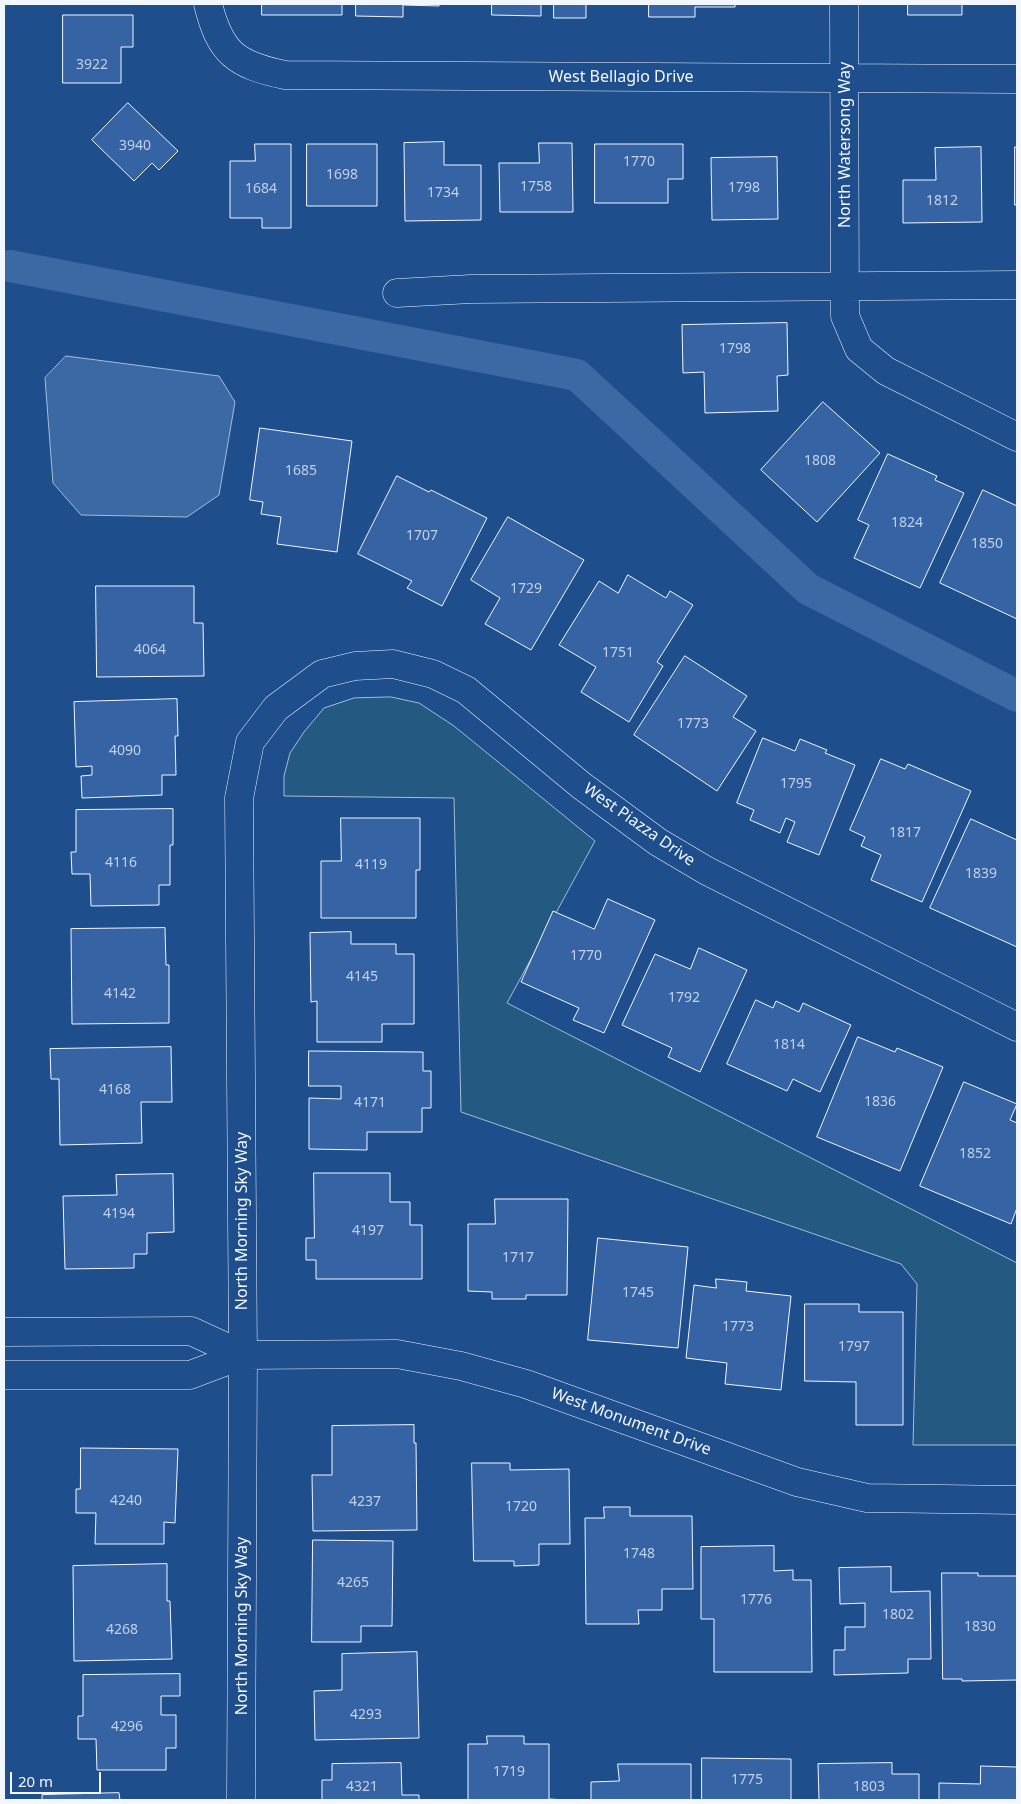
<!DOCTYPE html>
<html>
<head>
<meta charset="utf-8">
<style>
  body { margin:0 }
  #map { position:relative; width:1021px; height:1804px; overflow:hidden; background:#1f4e8c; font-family:"Noto Sans",sans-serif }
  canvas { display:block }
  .frame { position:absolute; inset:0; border:5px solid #f2f6ff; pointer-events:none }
  .scale { position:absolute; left:10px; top:1772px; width:91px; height:22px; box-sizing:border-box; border:2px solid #f2f6ff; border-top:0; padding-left:6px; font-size:15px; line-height:18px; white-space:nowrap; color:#f2f6ff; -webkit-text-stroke:4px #1f4e8c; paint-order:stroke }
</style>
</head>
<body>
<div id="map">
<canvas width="1021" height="1804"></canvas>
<div class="frame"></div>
<div class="scale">20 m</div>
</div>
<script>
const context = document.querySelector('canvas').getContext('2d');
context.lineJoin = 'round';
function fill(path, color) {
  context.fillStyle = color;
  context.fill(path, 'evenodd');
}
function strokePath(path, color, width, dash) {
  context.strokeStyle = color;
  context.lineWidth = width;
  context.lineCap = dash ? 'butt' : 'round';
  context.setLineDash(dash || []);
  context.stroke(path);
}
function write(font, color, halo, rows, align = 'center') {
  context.font = font + ' "Noto Sans",sans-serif';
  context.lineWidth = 4;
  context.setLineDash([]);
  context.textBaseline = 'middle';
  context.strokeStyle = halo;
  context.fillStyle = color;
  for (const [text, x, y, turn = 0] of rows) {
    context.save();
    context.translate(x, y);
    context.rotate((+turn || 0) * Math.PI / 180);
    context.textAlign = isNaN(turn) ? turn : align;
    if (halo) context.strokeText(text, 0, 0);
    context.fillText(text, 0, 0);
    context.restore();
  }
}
const green = new Path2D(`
  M391,697L419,703L454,726L595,841L507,1003L1017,1263V1445H913L917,1284L901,1264L461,1112L454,798L284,796V776L290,753L304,732L324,708L354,698Z`);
const water = new Path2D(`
  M66,356L219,376L235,402L219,495L187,517L81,515L53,483L45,378Z`);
const canal = new Path2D(`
  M10,266L577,375L808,589L1017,696`);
const building = new Path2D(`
  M262,4H342V15H262Z
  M356,4H439V6L403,5V17L356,16Z
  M492,4H541V16L492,15Z
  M554,4H586V18H554Z
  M649,4H735V7H695V17H649Z
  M908,4H962V15H908Z
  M63,15H133V47H121V83H63Z
  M128,103L178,151L159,170L152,163L134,181L92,140Z
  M444,142V165H481V220L405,221L404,143Z
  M539,143H572L573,212H500L499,163H539Z
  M255,144H291V228H262V218H230V161H255Z
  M307,144H377V206H307Z
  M595,144H683V179H668V203H595Z
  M981,147L982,222L903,223V180H936L935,148Z
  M1015,147H1017V205H1015Z
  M777,157L778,219L712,220L711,158Z
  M787,323L788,375L777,376L778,411L705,413L704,372L683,373L682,325Z
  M823,402L880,453L817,522L761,470Z
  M260,428L352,441L337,552L277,544L281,517L261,514L263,502L250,500Z
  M888,454L937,476L935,480L964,493L920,588L854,558L869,525L858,520Z
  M397,476L429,492L431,490L487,518L442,606L407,588L412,581L358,554Z
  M983,490L1017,506V619L940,583Z
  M508,517L584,560L531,650L485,624L500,598L471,580Z
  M628,575L666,598L670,591L693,605L657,662L663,666L629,722L581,692L596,667L559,645L599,581L618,593Z
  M96,586H194V623H203L204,676L97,677Z
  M685,656L747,696L733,717L756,731L717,791L634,735Z
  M177,699L178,736H175L176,775H162V795L82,798L81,776L92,775V766L76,767L74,702Z
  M763,738L795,751L800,739L827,750L825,753L855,765L819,855L787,842L795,822L786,818L780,833L750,820L754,810L737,803Z
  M881,759L905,769L908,764L971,791L922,902L871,880L881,855L861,846L865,837L850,830Z
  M173,809V845H170V885H159V905L91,906L90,874H72L71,852H76V810Z
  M341,818H420V870H416V918H321V861H341Z
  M971,819L1017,840V947L930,908Z
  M608,899L655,920L604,1033L573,1020L579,1008L521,982L553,911L594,929Z
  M165,928L166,965H169V1023L72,1024L71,929Z
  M351,932V944H396V954H414V1024H382V1042H317V1001L311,1002L310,933Z
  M699,948L747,970L700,1072L668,1057L672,1048L622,1025L655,954L690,969Z
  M756,1000L773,1008L776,1001L799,1012L803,1003L851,1025L820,1092L793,1079L787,1091L727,1064Z
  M858,1037L895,1052L897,1048L943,1067L900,1171L817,1137Z
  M171,1047L172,1102H141L142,1143L60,1145L59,1079H51L50,1049Z
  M309,1051L423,1052V1071H431V1108H422V1132H367V1150L309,1149V1098L341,1099V1086H309Z
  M964,1082L1017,1104L1010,1120L1017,1123V1208L1011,1224L920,1186Z
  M314,1173H390V1202H410V1225H422V1279H316V1260H306V1238H314Z
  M173,1174L174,1232L147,1233V1254H134V1268L65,1269L63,1196L117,1195L116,1175Z
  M495,1199H568L567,1295H526V1299H492V1292L468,1291V1224H495Z
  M598,1238L688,1247L678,1348L588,1340Z
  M716,1279L747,1282L746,1291L791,1296L781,1390L725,1384L727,1363L686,1358L694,1285L716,1288Z
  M805,1304H859V1312H903V1425H856V1382L805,1381Z
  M414,1425V1443H416L417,1530L313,1531L312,1475H332V1426Z
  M81,1448L178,1449L175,1523L164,1522V1544H95L96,1513H76V1489H80Z
  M472,1463H510V1470L569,1469L570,1544H539V1565L514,1566V1561H474Z
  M604,1507H630V1516H692L693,1589H662V1610H638L639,1624H586L585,1518H604Z
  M313,1540L393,1541L392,1626H361V1642H312Z
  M774,1546V1571L793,1570V1580H811L812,1672H714V1619H701V1547Z
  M167,1564V1601H170L172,1659L74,1661L73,1566Z
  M891,1567V1592L930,1591L931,1659H908V1673L834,1675V1650H845V1627H865V1603L840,1604L839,1568Z
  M942,1573H978V1576H1017V1680L962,1681V1679H943Z
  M417,1652L419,1738L315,1740L314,1691L342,1690V1654Z
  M180,1674V1696H161V1715H176V1748H166V1770H97L96,1739H78V1716H83V1675Z
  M487,1736H524V1744H549V1799L566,1800H468V1744H487Z
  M702,1758L791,1759V1800H702Z
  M401,1763L402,1795H419V1800H322V1780H332V1764Z
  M892,1763V1774H919V1800H819L818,1764Z
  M618,1764H691V1800H591V1782L619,1781Z
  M981,1766L1017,1767V1800H939V1783L980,1784Z
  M119,1793L120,1800H42V1795Z`);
const minor = new Path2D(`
  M208,4C220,53 236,65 285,75L1017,79
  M844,4L845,316L859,349L886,371L1017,437
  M397,293L471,289L1017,285
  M4,1332L191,1331L243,1355
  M4,1375H190L243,1355L397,1354L461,1366L526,1384L797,1482L867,1498L1017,1500
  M241,1800L243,1355L239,798L250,742L276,708L322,674L355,666L393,664L433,674L466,690L582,786L658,842L707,871L1017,1027`);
const numberNames = [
  ["3922",92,65],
  ["3940",135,146],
  ["1770",639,162],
  ["1698",342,175],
  ["1758",536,187],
  ["1798",744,188],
  ["1684",261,189],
  ["1734",443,193],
  ["1812",942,201],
  ["1798",735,349],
  ["1808",820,461],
  ["1685",301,471],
  ["1824",907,523],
  ["1707",422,536],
  ["1850",987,544],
  ["1729",526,589],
  ["4064",150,650],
  ["1751",618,653],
  ["1773",693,724],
  ["4090",125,751],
  ["1795",796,784],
  ["1817",905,833],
  ["4116",121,863],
  ["4119",371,865],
  ["1839",981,874],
  ["1770",586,956],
  ["4145",362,977],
  ["4142",120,994],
  ["1792",684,998],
  ["1814",789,1045],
  ["4168",115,1090],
  ["1836",880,1102],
  ["4171",370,1103],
  ["1852",975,1154],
  ["4194",119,1214],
  ["4197",368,1231],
  ["1717",518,1258],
  ["1745",638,1293],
  ["1773",738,1327],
  ["1797",854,1347],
  ["4240",126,1501],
  ["4237",365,1502],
  ["1720",521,1507],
  ["1748",639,1554],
  ["4265",353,1583],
  ["1776",756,1600],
  ["1802",898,1615],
  ["1830",980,1627],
  ["4268",122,1630],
  ["4293",366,1715],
  ["4296",127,1727],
  ["1719",509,1772],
  ["1775",747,1780],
  ["4321",362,1787],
  ["1803",869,1787]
];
const streetNames = [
  ["West Bellagio Drive",621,77],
  ["North Watersong Way",845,145,-90],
  ["West Piazza Drive",639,825,35],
  ["North Morning Sky Way",242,1221,-90],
  ["West Monument Drive",631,1422,20],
  ["North Morning Sky Way",242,1626,-90]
];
fill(green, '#245a82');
strokePath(green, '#a8bbd7', 1);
fill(water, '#3b69a3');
strokePath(water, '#a8bbd7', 1);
strokePath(canal, '#3b69a3', 32);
fill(building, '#3563a3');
strokePath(building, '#f2f6ff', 1);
strokePath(minor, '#f2f6ff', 29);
strokePath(minor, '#1f4e8c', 28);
write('14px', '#c3d1e8', null, numberNames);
write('16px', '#f2f6ff', '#1f4e8c', streetNames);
</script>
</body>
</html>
